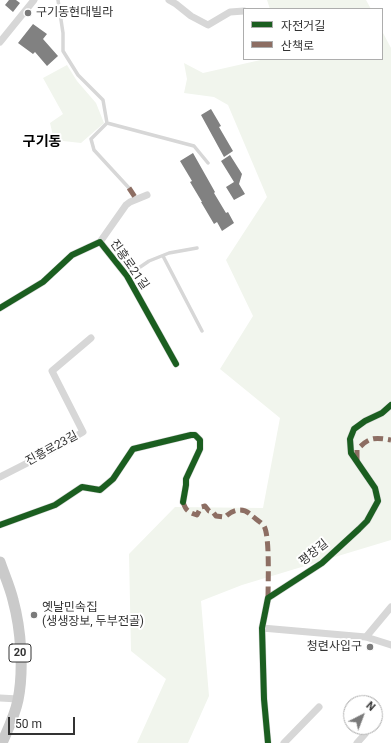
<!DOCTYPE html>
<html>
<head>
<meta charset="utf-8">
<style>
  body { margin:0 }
  #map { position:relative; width:391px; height:743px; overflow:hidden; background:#fff; font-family:Roboto,"Noto Sans KR",sans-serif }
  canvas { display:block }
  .legend { position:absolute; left:243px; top:8px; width:140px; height:52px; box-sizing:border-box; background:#fff; border:1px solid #adadad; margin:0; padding:5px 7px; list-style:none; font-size:12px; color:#333 }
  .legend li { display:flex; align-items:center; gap:8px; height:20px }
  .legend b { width:20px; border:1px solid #adadad }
  .north { position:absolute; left:343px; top:695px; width:40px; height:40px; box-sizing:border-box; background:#fff; border:1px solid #adadad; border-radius:50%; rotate:42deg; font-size:11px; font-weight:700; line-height:16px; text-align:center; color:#333 }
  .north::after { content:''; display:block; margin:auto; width:14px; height:18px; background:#7a7a7a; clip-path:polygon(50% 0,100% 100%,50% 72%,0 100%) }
  .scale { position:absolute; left:8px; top:717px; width:67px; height:18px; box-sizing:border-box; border:2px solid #333; border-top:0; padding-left:5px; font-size:12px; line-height:14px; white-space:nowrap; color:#333; -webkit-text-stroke:3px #fff; paint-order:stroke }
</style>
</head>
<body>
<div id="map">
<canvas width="391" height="743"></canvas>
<ul class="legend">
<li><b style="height:5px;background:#1b5e20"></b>자전거길</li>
<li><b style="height:5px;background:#8d6e63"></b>산책로</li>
</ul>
<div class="north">N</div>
<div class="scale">50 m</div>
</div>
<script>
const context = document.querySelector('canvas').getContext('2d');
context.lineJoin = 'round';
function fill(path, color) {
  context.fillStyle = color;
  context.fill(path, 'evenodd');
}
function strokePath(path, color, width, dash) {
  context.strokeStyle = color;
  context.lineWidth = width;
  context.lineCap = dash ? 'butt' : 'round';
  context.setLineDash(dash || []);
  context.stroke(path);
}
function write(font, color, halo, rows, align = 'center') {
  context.font = font + ' Roboto,"Noto Sans KR",sans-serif';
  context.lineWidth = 4;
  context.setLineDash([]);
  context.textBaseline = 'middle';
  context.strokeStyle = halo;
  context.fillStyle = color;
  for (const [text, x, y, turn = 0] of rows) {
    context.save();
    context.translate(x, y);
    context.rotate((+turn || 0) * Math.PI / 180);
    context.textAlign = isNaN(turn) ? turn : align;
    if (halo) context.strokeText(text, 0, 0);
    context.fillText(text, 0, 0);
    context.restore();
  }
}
const green = new Path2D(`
  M267,0H366L371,9H270Z
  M382,31L391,48V540L242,585L201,601L209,696L188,743H137L166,679L131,651L129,554L175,507L263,508L280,418L220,369L253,316L226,260L267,197L228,105L214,97L184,93L187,79L184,63L203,73L265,59H382Z
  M67,65L77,81L96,103L104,123L81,143L54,140L50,123L63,114L43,78Z`);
const building = new Path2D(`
  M9,0H16L20,3L13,12L5,5Z
  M33,24L47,34L43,39L58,56L47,66L35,52L33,54L18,43Z
  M211,109L221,126L219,127L233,151L224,157L201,115Z
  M193,153L215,192L214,193L226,213L228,212L234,223L222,231L217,222L214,224L201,202H202L190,182L192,181L180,161Z
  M230,155L242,174L239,184L245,194L234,200L226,187L234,182L221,161Z`);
const lane = new Path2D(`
  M58,0L63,33V51L78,75L103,100L107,123
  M107,123L194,146L208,163
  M107,123L91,139L94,150L129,188
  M163,256L202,331
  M127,276L149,261L169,253L197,248`);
const street = new Path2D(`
  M169,0L176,4L191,16L208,25L230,12L244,11
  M0,42L34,0
  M100,242L126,205L130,202L147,195
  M0,308L43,282L72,255L100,242L127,276L176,364
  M0,477L47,453L83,432L52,371L91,338
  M0,525L55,505L82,487L100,490L113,479L133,449L191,435H195L200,440V449L186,479V485L183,502
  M262,628L366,637L391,645
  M366,637L391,607
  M0,698L18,699
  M268,743L264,699L262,628L268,598L322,563L359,529L367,521L378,501L375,488L351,453L350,439L354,429L365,421L382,413L391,405
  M284,743L319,707
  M357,743L365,734`);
const primary = new Path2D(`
  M0,562C4,574 10,587 13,600C21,629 24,670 18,700C15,715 8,729 2,743`);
const quiet = new Path2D(`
  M129,188L137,200
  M357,460V450C369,437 374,437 391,440
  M183,502C186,511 188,512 197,515L201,507L205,506L209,511L213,512L216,516L225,517C232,510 242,507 250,514C254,518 261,522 264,526C270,536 268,584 268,598`);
const cycleway = new Path2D(`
  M0,308L43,282L72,255L100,242L127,276L176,364
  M0,525L55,505L82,487L100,490L113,479L133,449L191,435H195L200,440V449L186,479V485L183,502
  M268,743L264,699L262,628L268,598L322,563L359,529L367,521L378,501L375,488L351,453L350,439L354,429L365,421L382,413L391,405`);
const markers = [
  [28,13,4,"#7a7a7a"],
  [34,615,4,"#7a7a7a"],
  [370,647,4,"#7a7a7a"]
];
const shields = [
  [20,653,22]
];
const shieldNames = [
  ["20",20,653]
];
const poiNames = [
  ["구기동현대빌라",36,13],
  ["옛날민속집",42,608],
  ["(생생장보, 두부전골)",42,622],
  ["청련사입구",362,647,"right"]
];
const streetNames = [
  ["진흥로21길",129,265,55],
  ["진흥로23길",52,449,-29],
  ["평창길",314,553,-39]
];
const quarterNames = [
  ["구기동",42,142]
];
fill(green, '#f1f5ed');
fill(building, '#818181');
strokePath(lane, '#d7d7d7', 3.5);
strokePath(street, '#d7d7d7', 7);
strokePath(primary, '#cacaca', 11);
strokePath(quiet, '#8d6e63', 5, [10, 5]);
strokePath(cycleway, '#1b5e20', 6);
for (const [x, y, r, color] of markers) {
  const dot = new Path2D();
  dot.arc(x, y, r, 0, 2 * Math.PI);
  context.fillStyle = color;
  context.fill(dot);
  strokePath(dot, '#fff', 1.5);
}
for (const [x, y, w] of shields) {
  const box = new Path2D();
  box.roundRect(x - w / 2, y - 9, w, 18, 3);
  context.fillStyle = '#fff';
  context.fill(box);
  strokePath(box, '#333', 1);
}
write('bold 11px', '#333', null, shieldNames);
write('12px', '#333', '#fff', poiNames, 'left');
write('12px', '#333', '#fff', streetNames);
write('bold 14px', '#000', '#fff', quarterNames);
</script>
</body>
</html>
